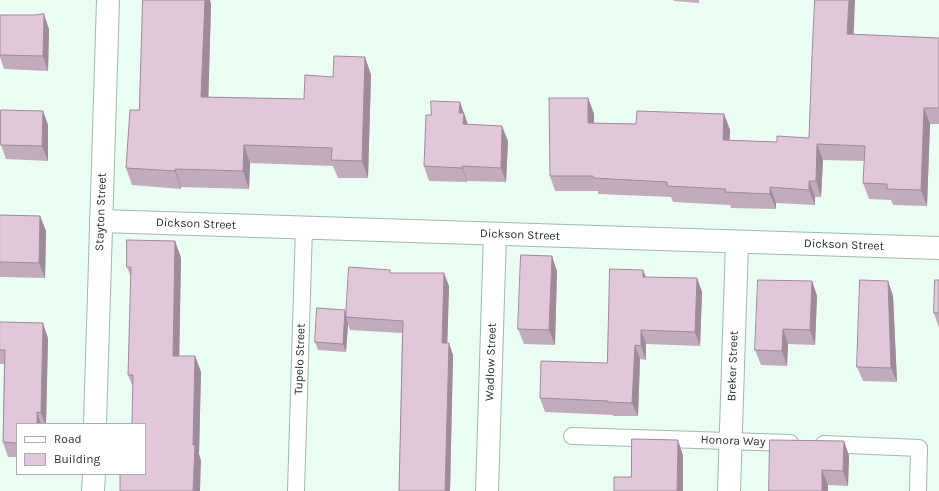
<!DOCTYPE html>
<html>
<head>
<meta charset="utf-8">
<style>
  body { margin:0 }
  #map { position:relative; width:939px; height:491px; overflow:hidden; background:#ebfdf3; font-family:Karla,sans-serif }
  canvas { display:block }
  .legend { position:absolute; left:16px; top:423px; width:130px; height:52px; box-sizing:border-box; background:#fff; border:1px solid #a9adab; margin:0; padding:5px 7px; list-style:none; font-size:12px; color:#27332c }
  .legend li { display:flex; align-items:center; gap:8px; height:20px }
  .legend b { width:20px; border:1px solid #a9adab }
</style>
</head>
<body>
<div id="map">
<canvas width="939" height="491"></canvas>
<ul class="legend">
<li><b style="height:5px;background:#fff"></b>Road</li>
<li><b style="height:11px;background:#e2c7db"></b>Building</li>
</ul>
</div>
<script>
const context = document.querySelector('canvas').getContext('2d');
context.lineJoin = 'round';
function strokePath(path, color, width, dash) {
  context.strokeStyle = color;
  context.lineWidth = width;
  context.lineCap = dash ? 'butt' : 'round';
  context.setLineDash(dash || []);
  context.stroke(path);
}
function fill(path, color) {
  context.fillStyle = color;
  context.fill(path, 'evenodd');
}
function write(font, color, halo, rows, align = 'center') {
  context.font = font + ' Karla,sans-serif';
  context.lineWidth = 3;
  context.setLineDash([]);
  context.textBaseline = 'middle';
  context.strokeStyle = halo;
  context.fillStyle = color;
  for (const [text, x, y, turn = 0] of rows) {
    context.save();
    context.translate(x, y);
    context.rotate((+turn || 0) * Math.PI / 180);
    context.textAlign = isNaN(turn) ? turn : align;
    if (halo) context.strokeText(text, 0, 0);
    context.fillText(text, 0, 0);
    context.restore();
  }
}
const service = new Path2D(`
  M572,436L790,443
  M824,444L919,448L918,491
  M296,491L304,228`);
const minor = new Path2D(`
  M101,221L939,248
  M487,491L495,234
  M729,491L737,242`);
const tertiary = new Path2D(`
  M95,424L108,0
  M93,491L94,474`);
const wall = new Path2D(`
  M143,0H210L211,5L208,97L304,99L333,77L365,57L371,75L368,178H338L333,166L250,163L249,189L181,187V189L132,185L126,168L139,110Z
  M674,0H699V3L674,1Z
  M0,15L49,29L48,71L4,69L0,57Z
  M854,34L939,38V124H930L927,206L893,205L891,200L869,199L863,183L864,161L823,160L821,197H815V205L776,203V209L731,208L730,205L673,202L671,197L598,194V191H555L550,176L588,98L594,114V123L636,124L724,114L730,130L729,140L777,142L809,138Z
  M43,111L48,125V161L6,159L1,145Z
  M465,116L468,125L508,141L506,182L467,181V182L429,181L424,166Z
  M0,215L40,216L46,231L45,278L0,277Z
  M175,241L181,258L179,356H195L201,372L199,454L201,461L145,474L133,387L128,375L131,277L127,267Z
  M643,270L646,277L697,278L702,292L700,346L646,344V360L640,359L638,416H613V415L545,412L540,398L607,363Z
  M557,271L555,345L524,344L518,329Z
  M391,273L449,286L447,343L453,355L450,491H399L402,333L350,330L348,324L346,352L318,350L315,342L346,312Z
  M939,280V328L934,313Z
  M812,281L817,296L815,345L788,344L787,366L761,365L755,350Z
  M888,281L893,296L897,382L863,381L857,367Z
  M0,322L48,338L46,424H17V457H8L3,442L4,364H0Z
  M844,441L849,456L848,486L828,485V491H769Z`);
const shadedWall = new Path2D(`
  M205,0H210L211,5L208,114L201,97Z
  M849,0H855L853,50L847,34Z
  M44,14L49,29L48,71L43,56Z
  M365,57L371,75L368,178L362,161Z
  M588,98L594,114V138L588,123Z
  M460,102L469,128V139L459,113Z
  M924,108L930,124L927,206L921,190Z
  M43,111L48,125V161L42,146Z
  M724,114L730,130L729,156L723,140Z
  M502,126L508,141L506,182L501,168Z
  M817,144L823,160L821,197L816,181Z
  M244,145L250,163L249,189L243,171Z
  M462,166L467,181V182L462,168Z
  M175,169L181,187V189L175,171Z
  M809,181L815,197V205L809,190Z
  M770,187L776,203V209L770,194Z
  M40,216L46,231L45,278L39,263Z
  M175,241L181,258L179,372L173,356Z
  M552,256L557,271L555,345L549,330Z
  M643,270L648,284L643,277Z
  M444,273L449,286L447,355L442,343Z
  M697,278L702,292L700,346L695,332Z
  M812,281L817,296L815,345L810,330Z
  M888,281L893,296L897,382L891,368Z
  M345,310L348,318L346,317L348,324L346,352L343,344Z
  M43,323L48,338L46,424H45L41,413Z
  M783,329L788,344L787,366L782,351Z
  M641,330L646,344V360L641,346Z
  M449,343L453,355L450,491H445Z
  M635,345L640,359L638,416L632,403Z
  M195,356L201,372L199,454L201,461L200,491H193V445Z
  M37,412L41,424H37Z
  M678,440L683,455V491H677Z
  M844,441L849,456L848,486L843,471Z
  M822,470L828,485V491H822Z`);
const building = new Path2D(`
  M143,0H205L201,97L304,99L305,75L333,77L334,56L365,57L362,161L331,160L332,148L244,145L243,171L175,169V171L126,168L130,110H139Z
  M815,0H849L847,34L939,38V108H924L921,190L887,189V184L863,183L865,146L817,144L816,181H809V190L770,187V194L725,192L726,189L667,186V182L593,178V176H550L549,98H588V123L636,124L637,111L724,114L723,140L777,142V136L809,138L812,56Z
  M44,14L43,56L0,55V15H35Z
  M431,101L460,102L459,113H464L463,124L502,126L501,168L462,166V168L424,166L426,115H431Z
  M1,110L43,111L42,146L1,145Z
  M0,215L40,216L39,263L0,262Z
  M127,240L175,241L173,356H195L193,445H195L193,491H120V474H145V424H132L133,375H128L131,267H127Z
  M521,255L552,256L549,330L518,329Z
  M349,267L390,270V273H444L442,343H449L445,491H399L403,321L346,317Z
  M610,269L643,270V277L697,278L695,332L641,330V346L635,345L632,403L608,402V401L540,398L541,361L607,363Z
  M758,280L812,281L810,330L783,329L782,351L755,350Z
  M860,280L888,281L891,368L857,367Z
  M935,280H939V313H934Z
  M317,308L345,310L343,344L315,342Z
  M0,322L43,323L41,413L37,412V424H17V443L3,442L5,350H0Z
  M632,439L678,440L677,491H614V477H631Z
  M770,440L844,441L843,471L822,470V491H769Z`);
const streetNames = [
  ["Stayton Street",101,212,-88],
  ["Dickson Street",196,224,2],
  ["Dickson Street",520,235,2],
  ["Dickson Street",844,245,2],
  ["Tupelo Street",300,359,-88],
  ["Wadlow Street",491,362,-88],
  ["Breker Street",733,366,-88],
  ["Honora Way",733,441,2]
];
strokePath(service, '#9ebbaa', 18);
strokePath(minor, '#9ebbaa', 24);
strokePath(tertiary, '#9ebbaa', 24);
strokePath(service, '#fff', 16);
strokePath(minor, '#fff', 22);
strokePath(tertiary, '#fff', 22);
fill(wall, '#c2abbc');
fill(shadedWall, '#9e8b99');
fill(building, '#e2c7db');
strokePath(building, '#9e8b99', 1);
write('12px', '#27332c', '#fff', streetNames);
</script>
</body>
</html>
